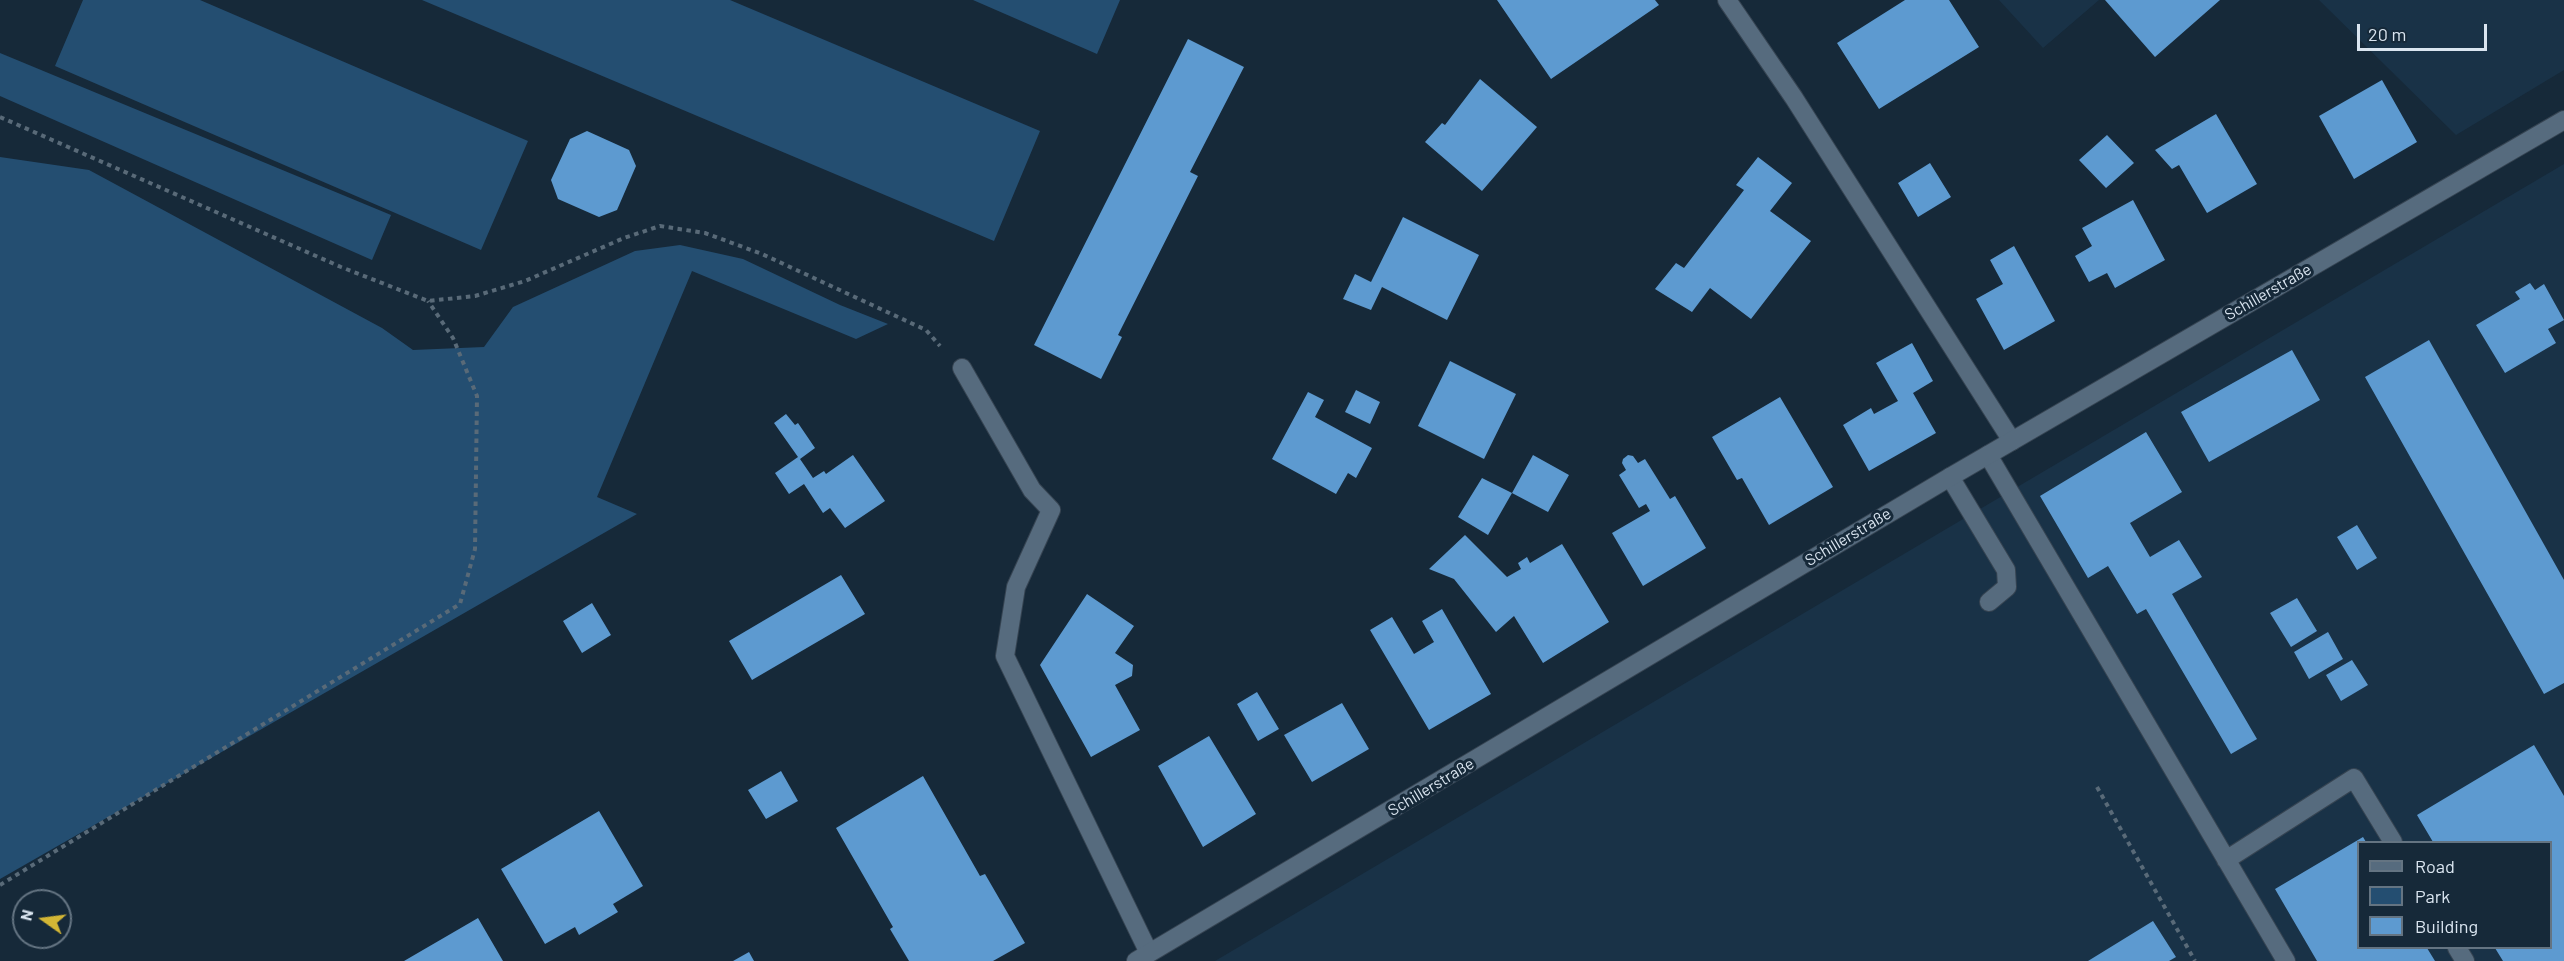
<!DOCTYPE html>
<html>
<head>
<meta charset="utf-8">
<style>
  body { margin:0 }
  #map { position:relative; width:2564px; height:961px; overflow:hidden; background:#162939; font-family:Barlow,sans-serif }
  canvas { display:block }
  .legend { position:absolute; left:2357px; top:841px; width:195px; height:108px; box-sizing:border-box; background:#162939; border:2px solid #647482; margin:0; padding:8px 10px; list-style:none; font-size:18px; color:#dae5f0 }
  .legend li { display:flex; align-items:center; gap:12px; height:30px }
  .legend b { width:30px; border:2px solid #647482 }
  .north { position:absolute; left:12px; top:889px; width:60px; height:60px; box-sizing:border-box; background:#162939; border:2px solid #647482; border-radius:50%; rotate:284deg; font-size:16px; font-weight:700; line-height:24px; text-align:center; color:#dae5f0 }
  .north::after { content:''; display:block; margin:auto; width:21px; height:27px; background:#d3b635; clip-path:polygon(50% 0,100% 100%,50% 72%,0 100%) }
  .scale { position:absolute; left:2357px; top:24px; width:130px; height:27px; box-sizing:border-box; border:3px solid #dae5f0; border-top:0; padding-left:8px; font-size:18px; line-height:21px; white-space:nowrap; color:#dae5f0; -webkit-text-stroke:4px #162939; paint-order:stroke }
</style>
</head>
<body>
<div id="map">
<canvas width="2564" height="961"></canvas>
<ul class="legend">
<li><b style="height:8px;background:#566b7e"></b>Road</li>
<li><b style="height:16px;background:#244e71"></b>Park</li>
<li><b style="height:16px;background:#5d9ad0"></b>Building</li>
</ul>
<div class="north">N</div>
<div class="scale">20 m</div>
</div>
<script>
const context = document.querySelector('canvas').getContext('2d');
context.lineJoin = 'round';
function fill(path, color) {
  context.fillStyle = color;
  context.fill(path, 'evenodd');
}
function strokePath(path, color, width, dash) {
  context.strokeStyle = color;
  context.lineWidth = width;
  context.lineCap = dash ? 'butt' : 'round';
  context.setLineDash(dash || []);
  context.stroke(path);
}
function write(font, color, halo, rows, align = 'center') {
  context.font = font + ' Barlow,sans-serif';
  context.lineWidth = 6;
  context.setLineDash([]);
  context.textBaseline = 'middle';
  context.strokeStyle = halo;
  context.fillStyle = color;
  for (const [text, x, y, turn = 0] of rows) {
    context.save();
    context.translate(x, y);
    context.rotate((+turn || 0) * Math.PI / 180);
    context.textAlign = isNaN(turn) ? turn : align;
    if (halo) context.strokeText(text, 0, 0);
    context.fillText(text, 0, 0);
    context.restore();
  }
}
const built = new Path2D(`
  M1999,0H2099L2043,48Z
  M2319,0H2564V70L2456,135Z
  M2564,164V961H1215ZM2358,842H2550V948H2358Z`);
const green = new Path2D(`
  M83,0H200L528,141L481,250L55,66Z
  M422,0H730L1040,131L994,241Z
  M973,0H1120L1097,54Z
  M0,53L391,215L372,260L0,96Z
  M0,157L89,170L382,328L413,350L484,347L513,307L635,251L680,245L743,259L840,305L888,324L856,339L692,271L597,497L637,514L0,879Z`);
const building = new Path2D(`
  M1497,0H1655L1659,5L1551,79Z
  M1905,0H1949L1979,47L1879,109L1837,43Z
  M2105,0H2220L2155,57Z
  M1188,39L1244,67L1190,172L1198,176L1118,335L1122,337L1101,379L1034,345Z
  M1480,79L1537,127L1482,191L1425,142L1442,123L1445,125Z
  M2382,80L2417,142L2354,179L2319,116Z
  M2216,114L2257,184L2207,213L2179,165L2172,169L2155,150Z
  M587,131L629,150L636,166L617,210L599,217L558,199L551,180L570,139Z
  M2107,135L2134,163L2106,188L2079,160Z
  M1758,157L1792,183L1770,211L1811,241L1751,319L1710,288L1692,312L1655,289L1676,263L1684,268L1744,190L1736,185Z
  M1930,163L1951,197L1918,217L1898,183Z
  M2133,200L2165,260L2115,288L2107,273L2089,282L2075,256L2092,246L2082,228Z
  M1403,217L1479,255L1447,320L1382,287L1371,310L1343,299L1355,274L1371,282Z
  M2014,246L2055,321L2004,350L1976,299L2003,284L1990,260Z
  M2530,283L2535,290L2544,284L2564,320L2548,329L2556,343L2505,373L2476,325L2520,299L2515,292Z
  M2429,340L2564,580V683L2544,694L2365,377Z
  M1912,343L1933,381L1913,393L1936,433L1869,471L1843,425L1871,408L1874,414L1898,401L1876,363Z
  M2292,350L2320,400L2209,462L2181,412Z
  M1450,361L1516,394L1484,459L1418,426Z
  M1356,390L1380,402L1370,424L1345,412Z
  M1308,392L1324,400L1315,417L1372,448L1356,478L1348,473L1336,494L1272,459Z
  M1780,397L1833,487L1769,525L1742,478L1737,480L1712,437Z
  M786,414L795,425L798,423L815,448L800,459L813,478L824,471L826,474L853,455L885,501L845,528L830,508L823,513L804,484L789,494L775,473L798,457L774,423Z
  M2146,432L2182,492L2130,523L2150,557L2179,540L2202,577L2172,594L2257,739L2231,754L2146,609L2137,614L2108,566L2088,578L2040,496Z
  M1533,455L1569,475L1548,512L1512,493Z
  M1628,455L1633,456L1638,463L1645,459L1670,499L1675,496L1706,548L1643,586L1612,533L1650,511L1646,504L1639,508L1619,475L1626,470L1622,463L1623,459Z
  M1482,478L1512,493L1488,535L1458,517Z
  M2357,525L2377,558L2357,570L2337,537Z
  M1465,535L1507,577L1521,569L1518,563L1527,557L1530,563L1562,544L1609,622L1543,663L1514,616L1496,632L1454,579L1429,569Z
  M841,575L865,614L752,680L729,641Z
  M1087,594L1134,626L1115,653L1133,665L1132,676L1115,685L1140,730L1091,757L1040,665Z
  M2297,598L2317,631L2291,647L2270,613Z
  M592,603L611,635L582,653L563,621Z
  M1442,609L1491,694L1429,730L1370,630L1392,617L1414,654L1434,642L1422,621Z
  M2328,632L2343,659L2309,679L2294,652Z
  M2352,660L2368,685L2341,701L2326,675Z
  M1257,692L1279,729L1258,741L1237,704Z
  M1342,703L1369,749L1312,782L1284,735Z
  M1209,736L1256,814L1203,847L1158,766Z
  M2534,745L2564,796V961H2503L2495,948H2550V842H2433L2417,815Z
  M781,771L798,801L766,819L748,790Z
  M923,776L980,876L985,874L1025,943L993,961H909L890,929L893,927L836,828Z
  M599,811L643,886L613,904L618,912L579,935L575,927L545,944L501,869Z
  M2363,837L2366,842H2358V948H2427L2435,961H2317L2275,889Z
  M478,918L503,961H404Z
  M2153,921L2176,957L2169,961H2088Z
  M749,952L754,961H733Z`);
const path = new Path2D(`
  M0,117L341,267L428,301L475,296L525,281L624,238L660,226L705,233L762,254L926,330L940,346
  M2097,787L2195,961
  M0,885L460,604L475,549L477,396L453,338L428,301`);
const service = new Path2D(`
  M1727,0L1794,98L2012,441
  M962,368L1032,490L1051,510L1016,587L1005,656L1149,953
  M1988,455L2286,961
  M1950,477L2006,570L2007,587L1989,602
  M2226,860L2354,778L2393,842
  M2457,948L2465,961`);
const minor = new Path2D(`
  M1136,961L1950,477L2564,120`);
const streetNames = [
  ["Schillerstraße",2268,292,-30],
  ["Schillerstraße",1848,537,-31],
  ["Schillerstraße",1431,787,-31]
];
fill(built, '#193247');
fill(green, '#244e71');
fill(building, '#5d9ad0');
strokePath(service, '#364452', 20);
strokePath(minor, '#364452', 20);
strokePath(path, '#596a78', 4, [4.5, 4.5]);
strokePath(service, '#566b7e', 18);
strokePath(minor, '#566b7e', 18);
write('16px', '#dae5f0', '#162939', streetNames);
</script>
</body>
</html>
